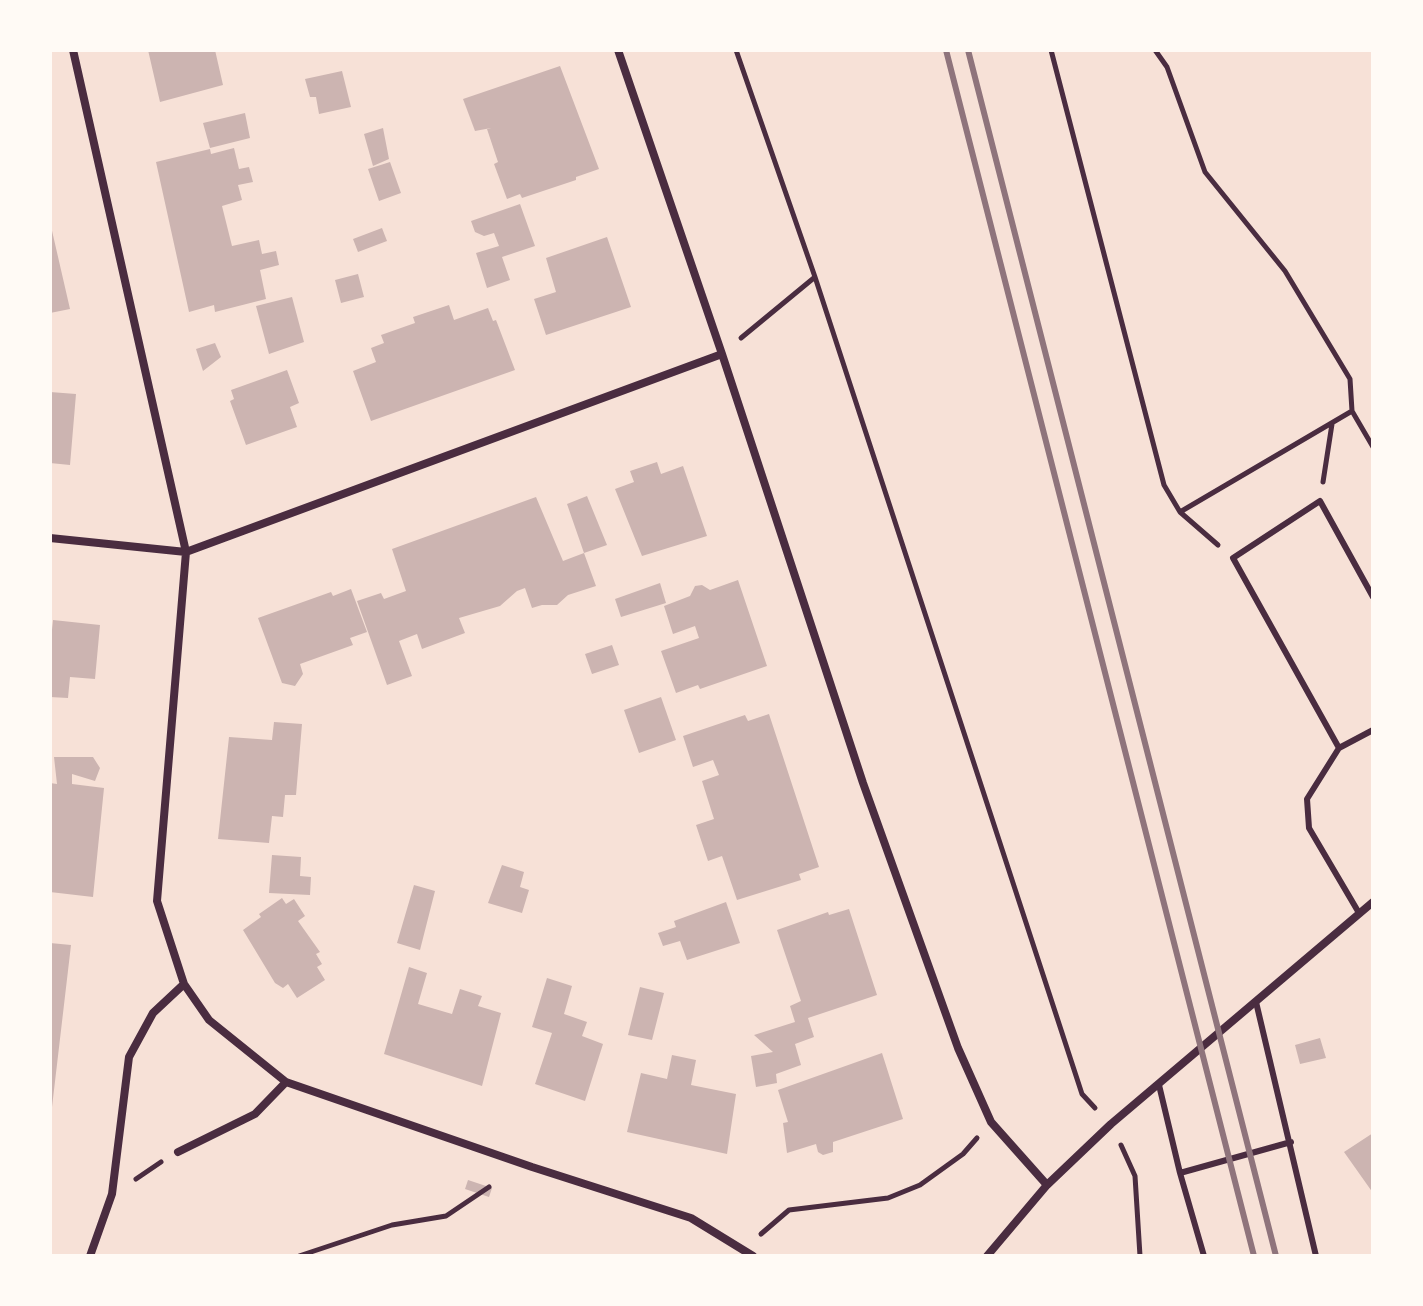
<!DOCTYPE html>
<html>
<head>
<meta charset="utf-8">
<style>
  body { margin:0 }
  #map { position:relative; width:1423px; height:1306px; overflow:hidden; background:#f7e1d7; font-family:"Public Sans",sans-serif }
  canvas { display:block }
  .frame { position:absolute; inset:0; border:52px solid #fffaf5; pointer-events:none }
</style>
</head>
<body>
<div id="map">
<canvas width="1423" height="1306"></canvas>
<div class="frame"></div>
</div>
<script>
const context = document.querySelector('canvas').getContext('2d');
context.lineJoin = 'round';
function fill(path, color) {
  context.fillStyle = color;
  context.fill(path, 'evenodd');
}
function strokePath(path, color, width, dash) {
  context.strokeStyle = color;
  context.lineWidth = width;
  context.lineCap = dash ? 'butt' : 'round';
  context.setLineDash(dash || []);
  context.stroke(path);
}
const building = new Path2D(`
  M148,50H215L223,85L160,102Z
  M560,66L599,169L576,177V180L522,198L520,194L507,199L494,164L498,162L487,129L491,128L475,131L463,99Z
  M342,71L351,107L319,114L316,97H310L305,79Z
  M245,113L250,138L210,148L203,123Z
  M383,128L389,159L373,166L364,134Z
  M234,148L239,169L249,167L253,182L238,185L242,200L222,206L232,246L259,240L262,254L276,251L279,265L260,270L266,299L215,312L214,305L189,312L156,162L210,149L211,154Z
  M390,162L401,193L379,201L368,169Z
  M520,204L535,246L502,257L510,280L487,288L476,253L499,246L494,233L484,236L475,232L471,221Z
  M50,222L70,309L50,313Z
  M382,228L387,241L358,252L353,239Z
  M607,237L631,307L546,335L534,299L556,292L546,258Z
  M358,274L364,297L341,303L335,280Z
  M292,297L304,342L269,354L256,306Z
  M449,305L454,320L488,308L493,321L496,320L515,370L371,421L353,371L376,362L371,348L384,343L381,335L415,323L413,317Z
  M215,343L221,357L203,371L196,349Z
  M287,370L299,403L290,407L297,427L246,445L230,401L234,399L231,390Z
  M50,392L76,394L70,465L50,463Z
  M657,462L661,474L683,466L707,536L642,556L615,489L634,482L630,471Z
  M587,496L607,545L584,553L596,586L568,595L557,605H542L532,608L525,588L517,591L500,606L459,618L465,633L422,649L417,634L399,641L412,676L387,685L357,601L381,593L384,599L406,591L392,549L536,497L563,561L584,553L567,504Z
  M738,580L767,666L700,689L698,685L676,693L661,651L699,638L695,626L673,634L664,606L690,596L695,586L702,585L710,590Z
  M660,583L666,603L621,617L615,599Z
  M351,589L367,632L350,638L353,645L300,664L303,674L295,686L282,683L258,618L331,592L333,596Z
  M53,620L100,625L95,679L70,677L68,698L50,697V649Z
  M612,645L619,665L592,674L585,654Z
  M661,697L676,740L639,753L624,710Z
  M769,714L819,867L799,874L801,880L737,900L722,856L708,861L696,825L714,819L702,781L719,775L713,760L693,767L683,736L745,715L748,721Z
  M274,722L302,724L296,795H285L283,817L272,816L269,843L218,839L229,737L272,740Z
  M54,757H93L100,768L95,781L72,774V784L104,788L93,897L50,892V783L57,784Z
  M272,855L301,857L300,876L311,877L310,895L269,893Z
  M502,865L524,872L520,887L529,890L522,913L488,903Z
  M414,885L435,891L420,950L397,943Z
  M282,898L286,904L294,899L305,916L298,921L320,952L316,954L322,964L317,967L325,980L297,998L288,984L283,988L275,983L243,930L261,917L259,914Z
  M726,902L740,943L687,960L680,941L663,946L658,933L676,927L674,921Z
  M849,909L877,995L808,1018L814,1037L795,1044L801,1065L776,1074L777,1083L756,1087L751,1056L773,1052L754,1035L795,1022L790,1006L801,1001L777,930L828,912L829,915Z
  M50,943L71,945L52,1107L50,1106Z
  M409,967L427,973L418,1004L452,1014L460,989L482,996L478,1006L501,1013L482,1086L384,1054Z
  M547,978L572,986L564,1014L587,1022L582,1036L603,1044L585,1101L535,1084L552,1033L532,1027Z
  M640,987L664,993L652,1040L628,1035Z
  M1320,1038L1326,1058L1300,1064L1295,1045Z
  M882,1053L903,1119L833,1142V1152L823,1155L818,1152L816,1144L787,1153L783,1123L788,1122L778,1090Z
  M672,1055L696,1060L691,1085L736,1094L727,1154L627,1132L641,1073L667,1079Z
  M1373,1133V1193L1344,1152Z
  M468,1180L492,1188L489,1197L465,1189Z`);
const path = new Path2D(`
  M736,50L815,277L1082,1094L1095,1108
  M1051,50L1164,485L1180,512L1218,545
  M1155,50L1167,67L1205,172L1285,271L1350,379L1352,411L1373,447
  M741,338L815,277
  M1323,482L1332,424
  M1180,512L1352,411
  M1121,1145L1135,1176L1140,1256
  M136,1179L161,1162
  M761,1234L789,1210L888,1198L920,1185L963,1154L977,1138
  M299,1256L392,1225L446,1216L489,1187`);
const service = new Path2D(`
  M1339,748L1233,558L1320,501L1373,597
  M1359,913L1309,828L1307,799L1339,748L1373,730
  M1256,1002L1316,1256
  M1159,1085L1180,1173L1204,1256
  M1180,1173L1291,1142`);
const minor = new Path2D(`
  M73,50L186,552L157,901L184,984L209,1020L286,1082L532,1167L691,1218L753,1256
  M618,50L722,354L863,783L958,1048L991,1122L1047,1185
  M50,538L186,552L722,354
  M178,1152L255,1114L286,1082
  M90,1256L112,1194L129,1057L153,1013L184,984
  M987,1256L1047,1185L1111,1124L1373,902`);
const rail = new Path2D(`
  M946,50L1254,1256
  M968,50L1276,1256`);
fill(building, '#ccb4b1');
strokePath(path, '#4a2c40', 5);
strokePath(service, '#4a2c40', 6);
strokePath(minor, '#4a2c40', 8);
strokePath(rail, '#8f747c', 6);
</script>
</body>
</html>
